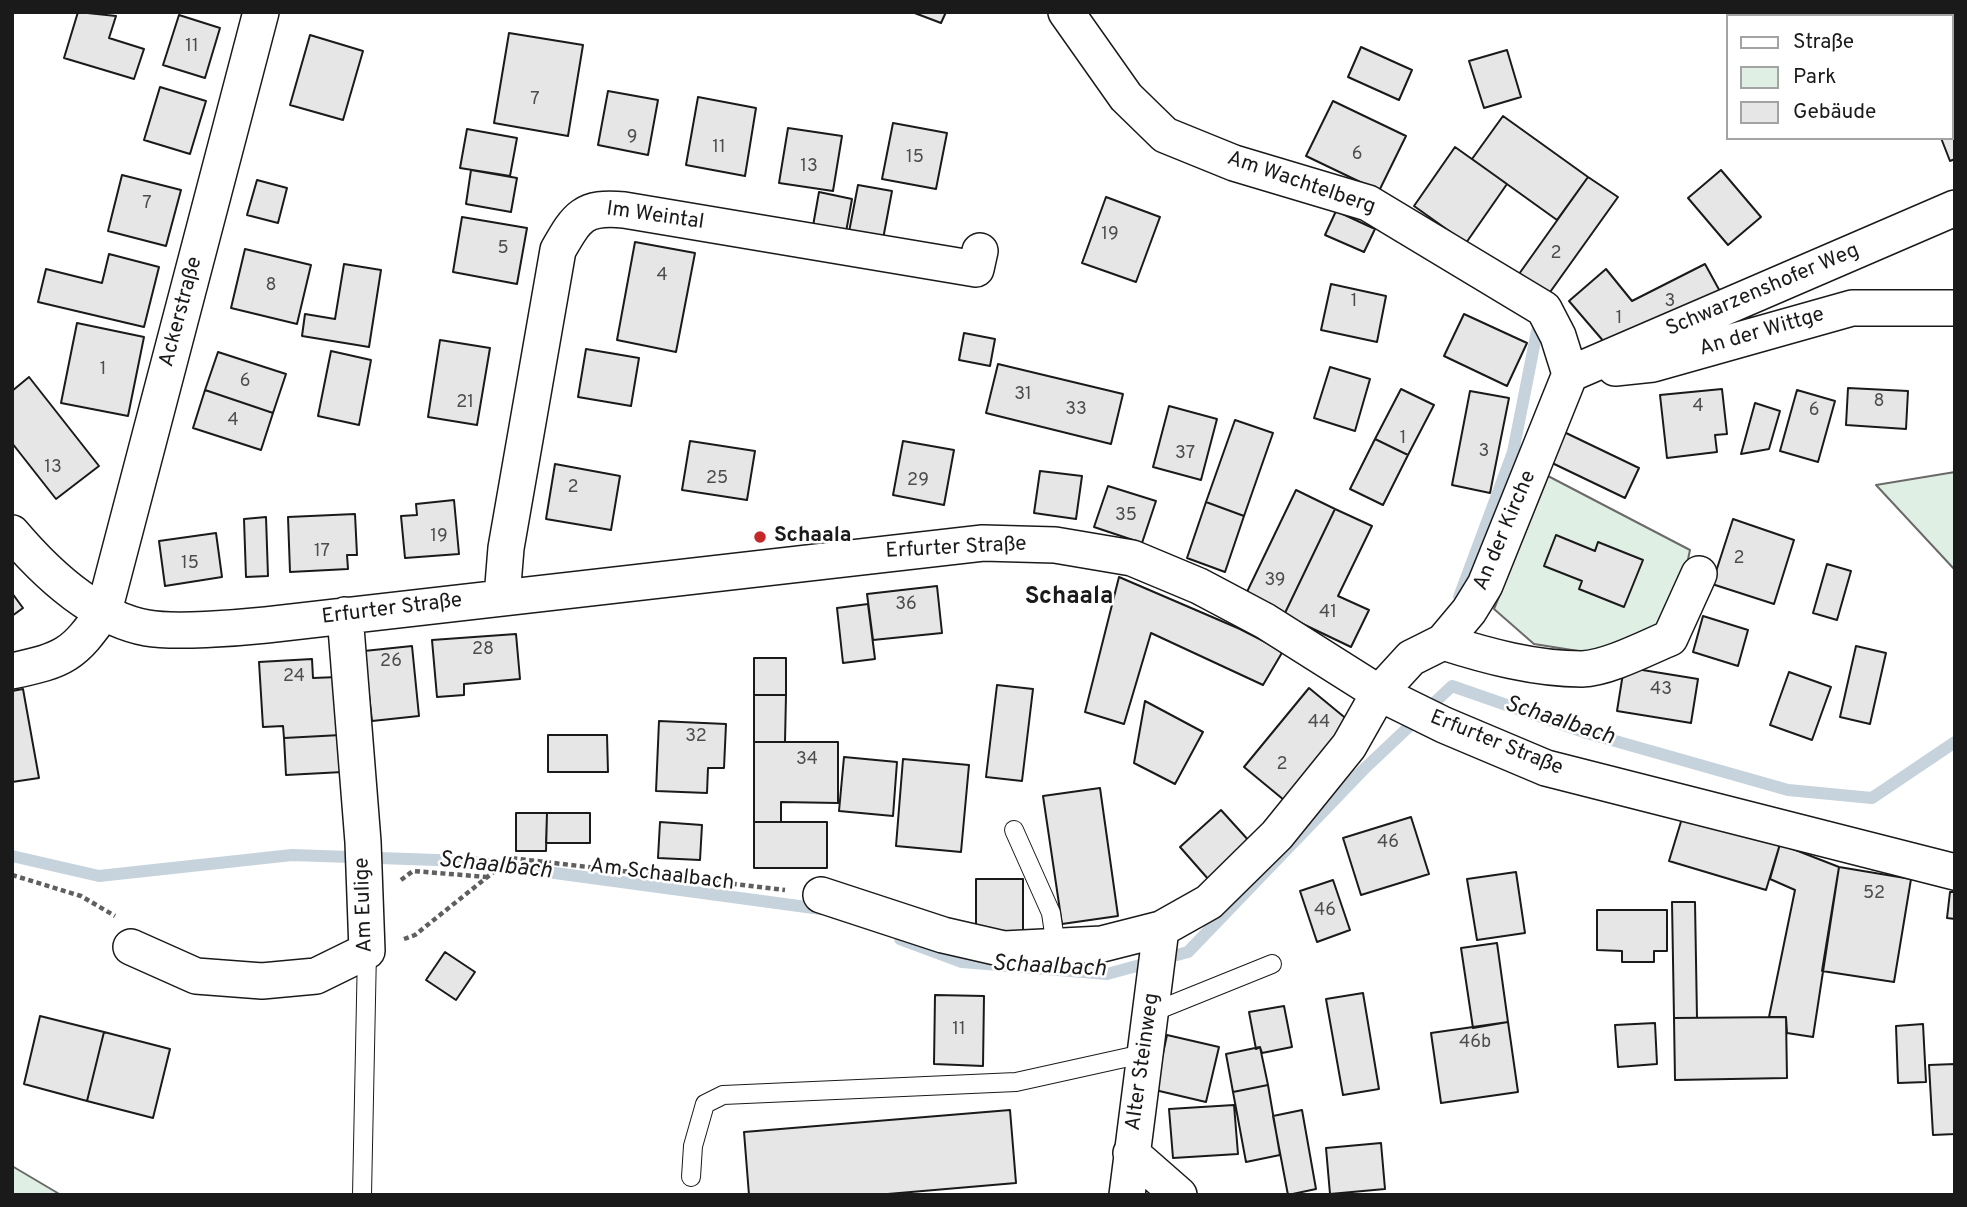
<!DOCTYPE html>
<html>
<head>
<meta charset="utf-8">
<style>
  body { margin:0 }
  #map { position:relative; width:1967px; height:1207px; overflow:hidden; background:#fff; font-family:Overpass,sans-serif }
  canvas { display:block }
  .frame { position:absolute; inset:0; border:14px solid #1a1a1a; pointer-events:none }
  .legend { position:absolute; left:1726px; top:14px; width:228px; height:126px; box-sizing:border-box; background:#fff; border:2px solid #a3a3a3; margin:0; padding:9px 12px; list-style:none; font-size:21px; color:#1a1a1a }
  .legend li { display:flex; align-items:center; gap:14px; height:35px }
  .legend b { width:35px; border:2px solid #a3a3a3 }
</style>
</head>
<body>
<div id="map">
<canvas width="1967" height="1207"></canvas>
<div class="frame"></div>
<ul class="legend">
<li><b style="height:9px;background:#fff"></b>Straße</li>
<li><b style="height:19px;background:#e0efe3"></b>Park</li>
<li><b style="height:19px;background:#e6e6e6"></b>Gebäude</li>
</ul>
</div>
<script>
const context = document.querySelector('canvas').getContext('2d');
context.lineJoin = 'round';
function fill(path, color) {
  context.fillStyle = color;
  context.fill(path, 'evenodd');
}
function strokePath(path, color, width, dash) {
  context.strokeStyle = color;
  context.lineWidth = width;
  context.lineCap = dash ? 'butt' : 'round';
  context.setLineDash(dash || []);
  context.stroke(path);
}
function write(font, color, halo, rows, align = 'center') {
  context.font = font + ' Overpass,sans-serif';
  context.lineWidth = 5;
  context.setLineDash([]);
  context.textBaseline = 'middle';
  context.strokeStyle = halo;
  context.fillStyle = color;
  for (const [text, x, y, turn = 0] of rows) {
    context.save();
    context.translate(x, y);
    context.rotate((+turn || 0) * Math.PI / 180);
    context.textAlign = isNaN(turn) ? turn : align;
    if (halo) context.strokeText(text, 0, 0);
    context.fillText(text, 0, 0);
    context.restore();
  }
}
const green = new Path2D(`
  M1863,12H1955V19L1951,22V16H1858Z
  M1955,472V570L1876,485Z
  M1548,476L1690,550L1680,597L1653,634L1591,653L1534,644L1494,609Z
  M12,1166L61,1195H12Z`);
const stream = new Path2D(`
  M1910,16L1915,12
  M1459,597L1513,452L1537,331
  M12,856L99,876L292,855L466,861L821,909
  M900,939L962,962L1107,974L1188,952L1363,770L1452,686L1587,733L1788,790L1872,798L1955,742`);
const building = new Path2D(`
  M78,12L116,16L109,38L144,49L134,79L64,58Z
  M912,12H946L941,23Z
  M179,15L220,28L205,78L163,65Z
  M509,33L583,45L568,136L494,123Z
  M310,35L363,51L343,120L290,105Z
  M1361,47L1412,70L1399,100L1348,77Z
  M1507,50L1521,97L1484,108L1469,61Z
  M1955,82V159L1950,161L1941,138H1951V83Z
  M160,87L206,101L190,154L144,140Z
  M608,91L658,100L648,155L598,145Z
  M698,97L756,108L745,176L686,165Z
  M1333,101L1406,136L1379,191L1306,156Z
  M1503,116L1588,177L1557,220L1472,159Z
  M893,123L947,133L936,189L882,179Z
  M788,128L842,136L833,191L779,183Z
  M467,129L517,138L510,176L460,168Z
  M1455,147L1507,184L1466,243L1414,206Z
  M471,170L517,178L511,212L466,204Z
  M1721,170L1761,217L1728,245L1688,198Z
  M122,175L181,190L166,246L108,231Z
  M1588,177L1618,197L1548,295L1519,274Z
  M257,180L287,188L278,223L247,215Z
  M858,185L892,191L883,239L849,232Z
  M819,192L852,199L846,232L813,226Z
  M1106,197L1160,217L1136,282L1082,263Z
  M1336,211L1375,229L1364,252L1325,235Z
  M462,217L527,228L517,284L453,272Z
  M635,242L695,253L676,352L617,340Z
  M245,249L311,265L297,324L231,308Z
  M109,254L159,267L144,327L38,302L46,269L102,283Z
  M344,264L381,270L369,347L302,336L305,314L335,319Z
  M1705,264L1722,295L1611,350L1569,301L1606,269L1632,301Z
  M1331,284L1386,296L1377,342L1321,330Z
  M1464,314L1527,343L1507,386L1444,356Z
  M77,323L144,337L128,416L61,403Z
  M964,333L995,339L990,366L959,360Z
  M440,340L490,348L477,425L428,417Z
  M586,349L639,358L631,406L578,397Z
  M331,351L371,360L359,425L318,416Z
  M218,352L286,374L273,413L205,390Z
  M998,364L1123,394L1111,444L986,413Z
  M1330,367L1370,379L1355,431L1314,418Z
  M29,377L99,466L56,499L12,443V391Z
  M1848,388L1908,391L1906,429L1846,425Z
  M1401,389L1434,405L1408,455L1375,439Z
  M1722,389L1727,434L1715,435L1717,452L1667,458L1660,395Z
  M205,390L273,413L261,450L193,428Z
  M1797,390L1835,401L1818,462L1780,451Z
  M1470,391L1509,398L1490,493L1452,485Z
  M1755,403L1780,411L1769,449L1741,454Z
  M1169,406L1217,419L1201,480L1153,467Z
  M1235,420L1273,433L1244,516L1206,502Z
  M1564,432L1639,468L1625,498L1550,462Z
  M1375,439L1408,455L1383,505L1350,489Z
  M690,441L755,451L747,500L682,490Z
  M903,441L954,450L944,505L893,495Z
  M555,464L620,476L611,530L546,519Z
  M1040,471L1082,476L1076,519L1034,513Z
  M1108,486L1156,501L1142,543L1094,527Z
  M1296,490L1335,509L1284,615L1245,596Z
  M454,500L459,554L405,558L401,516L417,515L416,504Z
  M1206,502L1244,516L1225,572L1187,558Z
  M1335,509L1372,526L1338,596L1369,610L1351,647L1284,615Z
  M355,514L357,555H347L348,569L290,572L288,517Z
  M266,517L268,576L246,577L244,519Z
  M1733,519L1794,540L1774,604L1712,584Z
  M216,533L222,577L165,586L159,541Z
  M1556,535L1595,551L1598,542L1643,560L1624,607L1579,589L1582,581L1544,566Z
  M1827,564L1851,571L1837,620L1813,613Z
  M1119,577L1240,629L1283,651L1263,685L1151,633L1124,724L1085,712Z
  M937,586L942,633L873,640L867,594Z
  M12,593L23,608L12,616Z
  M868,604L875,659L843,663L837,608Z
  M1703,616L1748,630L1738,666L1693,652Z
  M516,634L520,679L464,684V695L437,697L432,640Z
  M412,646L419,716L372,721L364,651Z
  M1856,646L1886,653L1870,724L1840,717Z
  M754,658H786V695H754Z
  M312,659L313,678L338,677L341,735L284,738L283,726L263,727L259,662Z
  M1624,667L1698,679L1691,723L1617,711Z
  M1789,672L1831,687L1812,740L1770,725Z
  M997,685L1033,689L1022,781L986,777Z
  M1309,688L1349,721L1284,800L1244,767Z
  M23,689L39,778L12,782V691Z
  M754,695H786L785,742H754Z
  M1145,701L1203,732L1175,784L1134,763Z
  M659,721L726,724L724,768H708L707,793L656,791Z
  M341,735L343,772L286,775L284,738Z
  M548,735H607L608,772H548Z
  M754,742H838V803L781,802V822H754Z
  M844,757L897,762L893,816L839,811Z
  M903,759L969,765L961,852L896,846Z
  M1100,788L1118,916L1062,924L1043,796Z
  M1221,810L1250,842L1209,880L1180,847Z
  M516,813H547L546,851H516Z
  M547,813H590V843H546Z
  M1683,815L1780,844L1766,890L1669,861Z
  M1411,817L1429,874L1361,895L1343,838Z
  M660,822L702,825L700,860L658,858Z
  M754,822H827V868H754Z
  M1780,844L1839,867L1813,1037L1787,1033L1786,1017H1769L1795,890L1770,879Z
  M1839,867L1911,879L1894,982L1822,971Z
  M1516,872L1525,933L1477,940L1467,879Z
  M976,879H1023V932H976Z
  M1333,880L1350,930L1317,942L1300,891Z
  M1950,892H1955V919L1947,918Z
  M1672,902H1695L1697,1018H1674Z
  M1597,910H1667V951H1654V962H1622V951L1597,950Z
  M1497,943L1508,1022L1473,1028L1461,948Z
  M445,952L475,972L456,1000L426,980Z
  M1363,993L1379,1089L1343,1095L1326,999Z
  M935,995L984,996L983,1066L934,1064Z
  M1284,1006L1292,1047L1262,1053L1260,1047L1256,1049L1249,1012Z
  M40,1016L104,1032L87,1101L24,1084Z
  M1786,1017L1787,1078L1675,1080L1674,1018Z
  M1508,1022L1518,1092L1441,1103L1431,1033Z
  M1655,1023L1657,1064L1618,1067L1615,1025Z
  M1923,1024L1926,1082L1898,1083L1896,1026Z
  M104,1032L170,1049L153,1118L87,1101Z
  M1167,1035L1219,1047L1206,1102L1155,1090Z
  M1260,1047L1268,1085L1233,1092L1226,1054Z
  M1955,1064V1134L1933,1135L1929,1065Z
  M1268,1085L1280,1155L1246,1162L1233,1092Z
  M1234,1105L1238,1154L1173,1158L1169,1109Z
  M1010,1110L1016,1183L876,1195H749L744,1132Z
  M1302,1110L1316,1189L1288,1195L1273,1116Z
  M1381,1143L1385,1189L1330,1194L1326,1148Z`);
const path = new Path2D(`
  M12,875L81,896L115,916
  M401,880L413,871L487,877
  M404,939L415,935L511,858L785,890`);
const service = new Path2D(`
  M1014,830L1051,913L1056,947
  M1153,1012L1272,964
  M691,1177L693,1146L705,1104L723,1095L1016,1082L1147,1053
  M362,1195L367,951`);
const minor = new Path2D(`
  M1066,12L1126,97L1165,135L1234,163L1368,203L1544,309L1558,336L1570,374
  M1615,368L1653,364L1852,308H1955
  M1570,374L1955,208
  M12,533C46,573 93,618 147,628C174,633 237,628 266,625L983,543L1055,545L1132,558L1199,586L1265,621L1379,693L1444,725L1546,768L1955,872
  M502,597L506,548L558,250C577,217 583,206 624,210L976,269L980,251
  M1443,642C1487,656 1535,669 1582,669C1608,668 1646,648 1670,638L1699,574
  M12,671C64,660 74,655 104,611L261,12
  M821,895L943,935L1004,949L1102,944L1161,929L1209,902L1277,835L1349,746L1379,693L1411,658L1443,642L1469,611L1485,585L1570,374
  M131,947L196,976L262,981L316,976L367,951L363,842L345,615
  M1131,1153L1179,1195
  M1127,1195L1161,929`);
const markers = [
  [760,537,7,"#c62828"]
];
const numberNames = [
  ["11",192,47],
  ["7",535,100],
  ["9",632,138],
  ["11",719,148],
  ["6",1357,155],
  ["15",915,158],
  ["13",809,167],
  ["7",147,204],
  ["19",1110,235],
  ["5",503,249],
  ["2",1556,254],
  ["4",662,276],
  ["8",271,286],
  ["1",1354,302],
  ["3",1670,302],
  ["1",1619,319],
  ["1",103,370],
  ["6",245,382],
  ["31",1023,395],
  ["8",1879,402],
  ["21",465,403],
  ["4",1698,407],
  ["33",1076,410],
  ["6",1814,411],
  ["4",233,421],
  ["1",1403,439],
  ["3",1484,452],
  ["37",1185,454],
  ["13",53,468],
  ["25",717,479],
  ["29",918,481],
  ["2",573,488],
  ["35",1126,516],
  ["19",439,537],
  ["17",322,552],
  ["2",1739,559],
  ["15",190,564],
  ["39",1275,581],
  ["36",906,605],
  ["41",1328,613],
  ["28",483,650],
  ["26",391,662],
  ["24",294,677],
  ["43",1661,690],
  ["44",1319,723],
  ["32",696,737],
  ["34",807,760],
  ["2",1282,765],
  ["46",1388,843],
  ["52",1874,894],
  ["46",1325,911],
  ["11",959,1030],
  ["46b",1475,1043]
];
const streetNames = [
  ["Am Wachtelberg",1301,184,19],
  ["Im Weintal",655,217,8],
  ["Schwarzenshofer Weg",1763,291,-23],
  ["Ackerstraße",182,312,-75],
  ["An der Wittge",1762,333,-16],
  ["An der Kirche",1506,531,-67],
  ["Erfurter Straße",956,549,-3],
  ["Erfurter Straße",392,610,-7],
  ["Erfurter Straße",1496,744,22],
  ["Am Schaalbach",662,876,7],
  ["Am Eulige",365,905,-92],
  ["Alter Steinweg",1144,1062,-82]
];
const poiNames = [
  ["Schaala",774,537]
];
const waterNames = [
  ["Schaalbach",1559,722,18],
  ["Schaalbach",495,867,6],
  ["Schaalbach",1049,968,3]
];
const quarterNames = [
  ["Schaala",1069,598]
];
fill(green, '#e0efe3');
strokePath(green, '#6a6a6a', 2);
strokePath(stream, '#c6d2dc', 12);
fill(building, '#e6e6e6');
strokePath(building, '#1a1a1a', 2);
strokePath(service, '#1a1a1a', 20);
strokePath(minor, '#1a1a1a', 38);
strokePath(path, '#5f5f5f', 4.5, [5, 3.5]);
strokePath(service, '#fff', 18);
strokePath(minor, '#fff', 35);
for (const [x, y, r, color] of markers) {
  const dot = new Path2D();
  dot.arc(x, y, r, 0, 2 * Math.PI);
  context.fillStyle = color;
  context.fill(dot);
  strokePath(dot, '#fff', 2.5);
}
write('18px', '#4d4d4d', null, numberNames);
write('21px', '#1a1a1a', '#fff', streetNames);
write('bold 21px', '#1a1a1a', '#fff', poiNames, 'left');
write('italic 23px', '#1a1a1a', '#fff', waterNames);
write('bold 24px', '#1a1a1a', '#fff', quarterNames);
</script>
</body>
</html>
